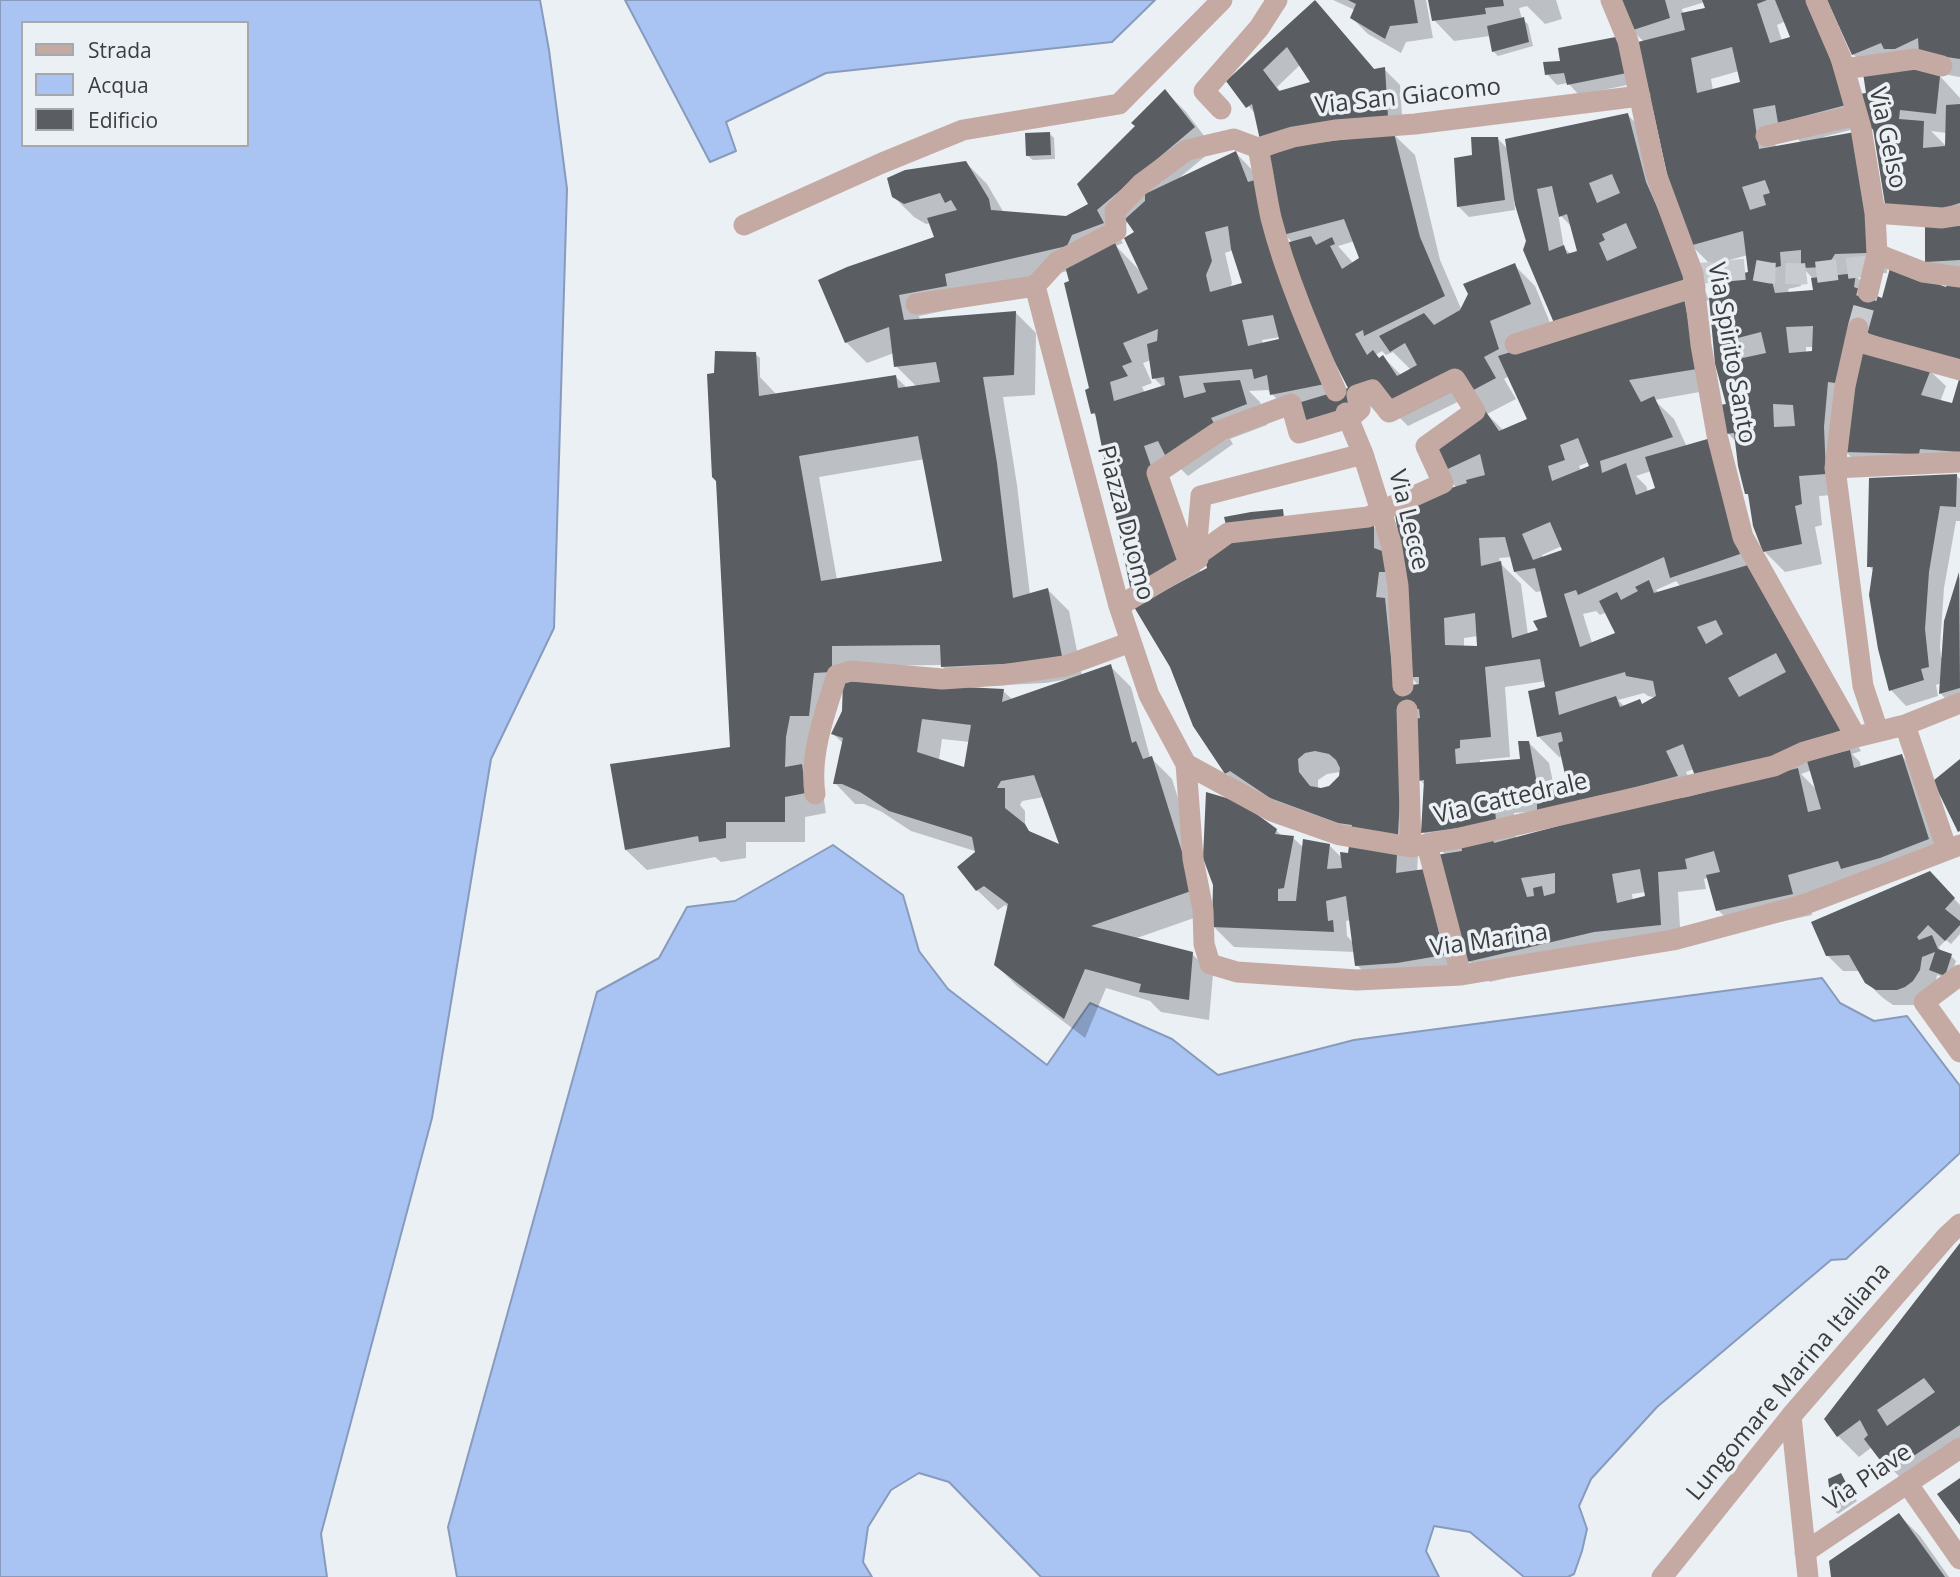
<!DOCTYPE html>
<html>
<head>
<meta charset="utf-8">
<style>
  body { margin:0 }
  #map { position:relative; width:1960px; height:1577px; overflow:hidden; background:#ebf0f5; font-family:"Open Sans",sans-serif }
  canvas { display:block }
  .legend { position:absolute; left:21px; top:21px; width:228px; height:126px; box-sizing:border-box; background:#ebf0f5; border:2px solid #a5a8ac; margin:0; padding:9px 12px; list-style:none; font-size:21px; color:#3b3d3e }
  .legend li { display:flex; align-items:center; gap:14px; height:35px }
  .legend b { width:35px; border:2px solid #a5a8ac }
</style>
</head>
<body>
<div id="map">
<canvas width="1960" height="1577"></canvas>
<ul class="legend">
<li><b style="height:9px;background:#c5aaa4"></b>Strada</li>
<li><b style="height:19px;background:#a9c3f2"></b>Acqua</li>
<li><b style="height:19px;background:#5a5e62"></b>Edificio</li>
</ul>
</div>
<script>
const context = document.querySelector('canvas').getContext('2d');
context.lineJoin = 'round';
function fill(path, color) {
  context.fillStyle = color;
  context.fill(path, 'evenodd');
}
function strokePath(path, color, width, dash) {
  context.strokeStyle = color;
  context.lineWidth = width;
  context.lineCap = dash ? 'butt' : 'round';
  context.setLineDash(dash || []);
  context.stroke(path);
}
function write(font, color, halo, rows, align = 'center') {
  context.font = font + ' "Open Sans",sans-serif';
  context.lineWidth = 7;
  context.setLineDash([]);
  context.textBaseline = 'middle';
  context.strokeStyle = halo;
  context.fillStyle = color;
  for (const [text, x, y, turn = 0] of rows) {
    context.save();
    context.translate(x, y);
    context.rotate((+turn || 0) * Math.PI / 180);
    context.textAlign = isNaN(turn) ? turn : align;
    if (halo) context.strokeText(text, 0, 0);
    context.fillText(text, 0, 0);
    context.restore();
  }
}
const water = new Path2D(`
  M0,0H540L549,50L567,189L554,628L491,759L432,1118L321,1534L327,1577H0ZM23,23H247V145H23Z
  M625,0H1155L1112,42L826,73L726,122L736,151L710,162Z
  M833,845L903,895L919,951L948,989L1047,1065L1090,1003L1172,1039L1218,1075L1354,1040L1822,978L1840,1003L1874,1021L1907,1016L1960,1086V1153L1846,1259L1831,1260L1657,1407L1591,1479L1579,1506L1587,1529L1582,1551L1574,1574L1568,1577H1524L1470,1532L1434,1526L1426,1551L1439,1577H1041L949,1482L919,1473L891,1490L868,1527L863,1562L872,1577H457L448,1527L597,992L659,958L687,907L735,901Z`);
const shadow = new Path2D(`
  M1333,0H1426L1433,38L1406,42L1401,53L1368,34L1352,18L1355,10Z
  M1430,0H1556L1562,19L1545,24L1527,6L1519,8L1522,19L1528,24L1533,46L1498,56L1493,51L1490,36L1454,41L1434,20Z
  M1623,0H1816L1866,126L1823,137L1824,140L1886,230L1887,273L1854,274L1876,296L1930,371L1946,386L1940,402L1953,406L1960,381V466L1861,467L1844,450L1846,494L1819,496L1822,525L1815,527L1822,564L1785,572L1764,551L1751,497L1746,493L1737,443L1728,433V405L1717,299L1750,273L1748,255L1711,265L1691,245L1644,42L1632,30ZM1705,2L1707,9L1683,14L1682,9ZM1786,21L1792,38L1782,41L1777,25ZM1739,71L1742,83L1713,91L1711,79ZM1785,127L1802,143L1776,148L1773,130ZM1806,271L1813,279L1816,291L1789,293L1788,289L1801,286L1800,272ZM1806,347H1814L1813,352L1806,353Z
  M1829,0H1960V77L1937,73L1960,98V281L1948,282L1927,261V225L1876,133L1869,127L1868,95L1873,74L1853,54ZM1931,131L1947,133V147Z
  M1316,1L1376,71L1384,69L1400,85L1403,132L1392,133L1415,155L1440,260L1462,311L1514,265L1535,286L1551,325L1569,336L1528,241L1516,200L1514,201L1515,210L1469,217L1458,206L1474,157L1497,138L1509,150L1628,115L1648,136L1667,204L1709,300L1689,306L1717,389L1654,400L1674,419L1687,447L1861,751L1852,754L1860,762L1861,767L1902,756L1922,777L1948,860L1808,896L1812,915L1739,931L1718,910L1708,878L1704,879L1706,889L1678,892L1681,945L1615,952L1490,982L1469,961L1446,855L1423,832L1425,785L1418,778L1420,819L1417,872L1453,965L1378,986L1357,965L1355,952L1234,947L1213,926L1214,911L1134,939L1192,954L1213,974L1209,1020L1161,1012L1150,1001L1106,988L1085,1038L1017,986L996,965L1009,908L1005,905L998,910L977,890L978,852L911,831L882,812L864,804H855L835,783L844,744L833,734L844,712L845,693H834L810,737L822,787L826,813L805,817V842H746V858L721,862L715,857L647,870L626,850L732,748L755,354L760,358V377L776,394L896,377L907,388L917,387L896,366L894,353L867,363L846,342L936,238L930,223L926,224L914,217L893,196L966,163L987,184L1004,213L1066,218L1090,205L1137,126L1165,91L1186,112L1214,149L1179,178L1236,153L1256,174L1277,154L1257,116L1228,81ZM1301,64L1313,83L1282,93L1277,87ZM1558,213L1572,227L1579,252L1571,254L1564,248ZM1129,221L1137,233L1141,272L1116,246L1123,243L1116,232ZM1282,232L1293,243L1350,388L1339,392ZM1355,241L1362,259L1354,264L1338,246ZM1233,250L1244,284L1230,288L1232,283L1225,253ZM1068,271L1092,389L1093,413L1098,418L1131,587L1226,773L1247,793L1352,840L1350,855L1343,859L1329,845L1304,848L1293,838L1283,837L1276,830L1213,909L1172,779L1150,757L1131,687L1110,666L1082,676L1069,611L1048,590L1030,595L1017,485L1003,397L1035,395L1036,333L1015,312L920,321L919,316L967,306L964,294ZM1286,336V339L1263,344L1262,340ZM1382,351L1386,355L1393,352L1411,370L1401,375L1383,357L1380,359L1375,355ZM1151,360L1154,378L1163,387L1145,393L1142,387L1152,383L1143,363ZM1509,376L1529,419L1504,431L1487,414L1516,399L1504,379ZM1268,390L1293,415L1371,407L1379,415L1391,409L1408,426L1470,396L1485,410L1441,472L1457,488L1394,547L1374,527L1201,573L1163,467L1175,463L1188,476L1233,444L1230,439L1267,425L1260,402L1249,391ZM925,459L944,563L837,580L819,477ZM1589,462L1591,467L1581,471L1579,466ZM1651,471L1657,489L1648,492L1646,486L1636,476ZM1562,546L1565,551L1543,559L1542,555ZM1512,557L1515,572L1536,592L1542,591L1549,618L1540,631L1528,635L1521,584L1500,563L1499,558ZM1676,581L1681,587L1659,593L1656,590ZM1596,611L1600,615L1607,612L1617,633L1592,643L1583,614ZM1478,636L1479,648L1464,647V638ZM941,665L965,689L852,666ZM1411,677L1419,686L1412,687ZM1069,679V680L1013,700L1003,691L968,689V687L1045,683ZM1546,681L1538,736L1559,757L1563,756L1570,789L1555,792L1549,763L1528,742L1522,760L1480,764V760L1510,757L1505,687ZM1644,693L1648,696L1657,698L1643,705L1625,707L1618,700ZM942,739L970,742L965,769L939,760ZM1694,769L1697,796L1686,772ZM1812,770L1819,792L1801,774ZM1340,772L1341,777L1330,788L1318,790V780L1327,774ZM1044,797L1062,847L1033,835L1025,827V811L1020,805L1022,801ZM1538,811L1555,828L1516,839L1514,813ZM1646,892L1647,898L1633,901L1632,894ZM1351,920L1354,944L1347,936L1346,921Z
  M1620,37L1637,83L1579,95L1568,83L1557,85L1547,74L1562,62Z
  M1049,133L1054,138L1055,159L1033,160L1028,156Z
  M1956,475L1960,479V521H1956L1944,588L1940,646L1941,657H1943L1945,622L1960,576V713L1941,694V683L1936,685L1938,696L1906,706L1891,690L1874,571L1869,566Z
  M1945,889L1960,905V934L1951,944L1946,940L1939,947L1941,952L1951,956L1956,961L1950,979L1937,975L1935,987L1928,997L1914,1005H1893L1883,998L1866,982L1860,971H1843L1827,955Z
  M1960,1245V1459L1905,1483L1872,1447L1859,1457L1838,1436L1826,1419Z
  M1841,1475L1857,1501L1838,1514L1833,1510L1829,1480Z
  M1899,1515L1920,1536L1949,1577H1833Z`);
const building = new Path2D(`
  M1315,0L1374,69L1385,67L1388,117L1260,140L1252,104L1246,108L1226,81ZM1287,47L1310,82L1279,91L1263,70Z
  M1348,0H1414L1418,23L1390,26L1385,39L1350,18L1356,4Z
  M1428,0H1503L1504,6L1485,8L1486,14L1432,21Z
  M1621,0H1665L1670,18L1630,31Z
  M1702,0H1767L1757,4L1770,43L1790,37L1775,0H1808L1814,11L1846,105L1778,123L1775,105L1753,109L1759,149L1855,132L1866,208L1867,253L1835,254L1827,267L1801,268V250L1780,252L1781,266L1769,269L1775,293L1813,290L1811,278L1856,273L1854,287L1882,298L1890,268L1946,287L1948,283L1960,284V363L1870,334L1851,323L1836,383L1828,382L1824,427L1826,474L1799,476L1802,504L1795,506L1802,544L1763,552L1753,526L1748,494H1745L1738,466L1734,433L1726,434L1720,405L1726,404L1715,364L1709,298L1715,297L1710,281L1748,272L1743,231L1689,246L1667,174L1638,42L1685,30L1681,13L1705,8ZM1732,47L1740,82L1697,93L1691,58ZM1765,180L1770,193L1763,195L1766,205L1750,210L1742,187ZM1813,326L1812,351L1789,353L1786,327ZM1761,332L1766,353L1738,359L1734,339ZM1773,404L1793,405L1795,426L1774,427Z
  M1827,0H1960V59L1919,53L1918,38L1895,49H1884L1881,43L1852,55Z
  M1524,17L1529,42L1492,52L1487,26Z
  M1621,36L1627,73L1567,85L1564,73L1545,75L1543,62L1560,61L1558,48Z
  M1917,65L1940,76L1936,114L1900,110L1899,119L1924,121L1923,148L1945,146L1946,105L1960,104V203L1941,209L1885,204L1873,129L1868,128L1859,94L1866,93L1863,73Z
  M1165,89L1195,127L1097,210L1104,223L1072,235L1067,246L945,274L947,286L899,295L904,320L1016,311L1014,375L983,377L997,463L1013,598L1048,588L1062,656L1023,663L941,667L940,645L832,646V672L814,673L809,716H790L786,737L785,767L802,764L806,793L785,797V822H726V838L699,842L698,836L625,850L610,764L730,747L716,481L712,477L707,374L714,373L715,351L756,352L759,396L896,375L898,388L940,382L936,362L894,367L889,327L845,343L818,280L847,267L934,237L927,218L957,210L951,200L945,203L940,193L904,204L892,197L887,178L905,170L966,161L989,199L991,210L1066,216L1088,204L1077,184L1135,126L1131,123ZM918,436L942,561L821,581L799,456Z
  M1628,113L1646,182L1689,279L1554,323L1523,250L1526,241L1515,205L1505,139ZM1612,174L1620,193L1597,203L1589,183ZM1552,186L1559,217L1567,214L1577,251L1567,254L1564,245L1549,251L1537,189ZM1626,223L1637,248L1607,261L1599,243L1605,240L1602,234Z
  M1050,132L1051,155L1026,156L1025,133Z
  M1394,133L1420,237L1445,296L1364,336L1363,330L1355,334L1367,355L1373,350L1379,358L1383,355L1397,376L1417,365L1405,343L1390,352L1379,336L1424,313L1434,325L1460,310L1468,294L1463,284L1515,263L1531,304L1490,321L1499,349L1484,357L1496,378L1466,394L1453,374L1386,407L1378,385L1360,409L1302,427L1298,403L1348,388L1325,343L1286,243L1311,236L1316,245L1332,237L1335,244L1330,246L1342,269L1359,258L1344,219L1283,235L1266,157L1293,146Z
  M1471,137H1498L1505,200L1457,207L1454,158L1472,155Z
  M1236,151L1248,182L1258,179L1325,384L1270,395L1267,375L1254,379L1252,369L1179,376L1184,398L1206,392L1203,383L1240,380L1247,404L1211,418L1214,423L1166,457L1158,441L1144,446L1184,560L1130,587L1095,413L1091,414L1085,390L1089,388L1064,283L1069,281L1065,266L1115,243L1138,294L1148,289L1124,238L1134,232L1125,219L1145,201V194ZM1228,226L1231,249L1242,283L1210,292L1206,275L1212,261L1205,232ZM1273,315L1279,339L1248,346L1242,320ZM1158,329L1157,341L1147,344L1152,379L1164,377L1165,385L1114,401L1110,382L1128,376L1122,366L1132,362L1123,343Z
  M1925,223L1960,226V260L1925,262Z
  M1684,298L1697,369L1629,380L1641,402L1654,396L1673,437L1600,461L1602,473L1626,463L1636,495L1655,488L1645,457L1711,438L1740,554L1670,578L1664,557L1578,595L1576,590L1564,594L1580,647L1615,633L1599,601L1617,592L1621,600L1638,591L1635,587L1649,580L1654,593L1748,565L1842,730L1767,759L1695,776L1683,744L1666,751L1678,776L1537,813V793L1568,788L1558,743L1563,741L1561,732L1537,737L1528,691L1545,687L1540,659L1485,667L1491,737L1460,740V748L1455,749L1456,764L1520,759L1518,741H1529L1538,789L1494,793L1496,822L1489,823L1494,843L1645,803L1687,797L1798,768L1808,812L1821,809L1807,761L1850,750L1854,768L1902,754L1929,839L1880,858L1841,869L1838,861L1788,875L1793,894L1716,911L1706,875L1720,872L1714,851L1685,859L1687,869L1658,872L1661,925L1594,932L1467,962L1436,855L1462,851L1459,828L1421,833L1424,780L1418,781L1415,719L1420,718L1419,709L1397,710L1400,797L1396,873L1425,869L1444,955L1397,963L1355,966L1346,896L1326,901L1328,921L1333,920L1334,932L1212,927L1213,885L1203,858L1206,792L1240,802L1277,829L1275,834L1294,836L1284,888L1278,889V901H1296L1303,839L1330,844L1327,869L1342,868L1340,852L1348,853L1352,825L1338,823L1270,798L1230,771L1225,774L1193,726L1170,667L1134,607L1207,568L1204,556L1223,544L1285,534L1374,525V548L1385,552L1388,572H1379L1376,597L1385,598L1394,687L1419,684V677H1408L1406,582L1394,508L1422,497L1467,483L1466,480L1485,475L1480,454L1439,473L1427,446L1484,409L1499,431L1527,419L1498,356ZM1578,438L1589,466L1552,481L1548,466L1565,460L1560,445ZM1550,522L1562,550L1533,560L1522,534ZM1505,537L1514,572L1535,568L1547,617L1533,621L1538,630L1512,638L1501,561L1481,566L1479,538ZM1475,613L1477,646L1445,645L1444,618ZM1716,620L1723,634L1706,644L1697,627ZM1776,653L1786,672L1739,697L1728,678ZM1625,672L1626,676L1653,681L1656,696L1642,704L1640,699L1620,707L1616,696L1559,715L1555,692ZM1315,751L1329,754L1336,760L1340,768L1339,776L1329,786L1321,788L1310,786L1299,772L1298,759L1305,753ZM1640,869L1645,896L1617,903L1612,874ZM1555,873V893L1544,896L1542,886L1533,888L1534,896L1527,897L1521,878Z
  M1862,353L1931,369L1921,395L1952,403L1960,376V452L1920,449L1919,454L1844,452L1852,391Z
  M1957,474L1956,507L1940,506L1929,572L1925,629L1929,667L1921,669L1924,680L1889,691L1878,649L1869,595L1873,567H1867L1869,478Z
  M1283,509L1285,527L1228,533L1224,517L1251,512Z
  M1959,572L1960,688L1939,694L1944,621Z
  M1111,664L1132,743L1136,741L1143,759L1152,756L1194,890L1091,926L1193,952L1189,1000L1139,992L1141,984L1085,969L1064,1019L994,965L1008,904L984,886L976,891L957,867L975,852L972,837L889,811L860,792L842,784H833L843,738L831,734L842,711L843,681L1004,689L1002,702ZM922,719L971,725L964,767L917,752ZM1034,775L1059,844L1029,831L1025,824L1005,808V788H997L1001,781Z
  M1960,759V831L1958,832L1933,781Z
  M1930,871L1955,898L1945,909L1960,921V925L1945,941L1928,925L1917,937L1919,940L1932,935L1938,949L1952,954L1945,976L1929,970L1935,952L1922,957L1920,970L1913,981L1905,987L1897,990H1876L1865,983L1849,955L1826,956L1811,922Z
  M1960,1243V1425L1891,1471L1886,1461L1883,1464L1864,1439L1868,1435L1860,1420L1837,1437L1824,1419ZM1924,1378L1935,1392L1887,1426L1877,1410Z
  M1841,1473L1853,1496L1832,1510L1828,1479Z
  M1960,1478V1525L1937,1494Z
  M1899,1513L1945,1577H1831L1829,1561Z`);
const minorTunnel = new Path2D(`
  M1693,274L1748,269L1770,273L1802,274L1875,265
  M1858,328L1868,292`);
const minor = new Path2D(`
  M1611,0L1628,41L1656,174L1693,274L1701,345L1717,435L1743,537L1856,737
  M1816,0L1841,58L1861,128L1875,213L1877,254L1868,292
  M1844,69L1915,59L1942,66
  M1221,109L1204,91L1259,28L1277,0
  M1766,136L1857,115
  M1258,148C1263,171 1266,195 1271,218C1286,276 1312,336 1336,391
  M1875,213L1942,218L1960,215
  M744,225L882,163L963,130L1119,104L1222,0
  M1877,254L1923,272L1960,277
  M1035,286L1119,606L1149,695L1186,764L1193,859L1203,910L1204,944L1210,964L1237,972L1357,980L1461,975L1673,940L1803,905L1960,845
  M916,304L1035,286L1057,262L1116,231L1115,211L1141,184L1187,150L1234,139L1258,148L1293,137L1335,130L1415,124L1640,96
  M1858,328L1845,386L1835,468L1863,686L1878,731
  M1855,341L1960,370
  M1515,344L1695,287
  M1455,379L1475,411L1426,446L1443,483L1368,517L1228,533L1203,551L1186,555L1157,473L1221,430L1291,404L1299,433L1342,420L1352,416L1360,409L1357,395L1372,390L1389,412Z
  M1346,413L1363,454L1391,543L1398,586L1403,686
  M1835,468L1960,462
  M1119,606L1198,559L1196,552L1201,496L1363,454
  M1407,710L1411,847
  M1905,725L1947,850
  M1186,764L1272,811L1340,835L1411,847L1460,838L1774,766L1804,752L1856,737L1905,725L1960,703
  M815,794C809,754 825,713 837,675L851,671L942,679L1002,675L1065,666L1131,642
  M1427,845L1461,975
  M1960,975L1924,1002L1960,1052
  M1791,1416L1808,1577
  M1907,1483L1960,1559
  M1805,1552L1960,1448
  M1662,1577L1791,1416L1947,1236L1960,1224`);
const streetNames = [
  ["Via San Giacomo",1408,97,-6],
  ["Via Gelso",1887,138,78],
  ["Via Spirito Santo",1731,353,80],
  ["Via Lecce",1408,520,76],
  ["Piazza Duomo",1125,523,75],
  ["Via Cattedrale",1511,799,-13],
  ["Via Marina",1489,941,-8],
  ["Lungomare Marina Italiana",1789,1382,-50],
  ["Via Piave",1868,1478,-34]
];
fill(water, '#a9c3f2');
strokePath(water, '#889bbc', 2);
fill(shadow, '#0003');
fill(building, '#5a5e62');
strokePath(minorTunnel, '#c8ccd0', 21, [21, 10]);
strokePath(minor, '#c5aaa4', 21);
write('24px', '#3b3d3e', '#ebf0f5', streetNames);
</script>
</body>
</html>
